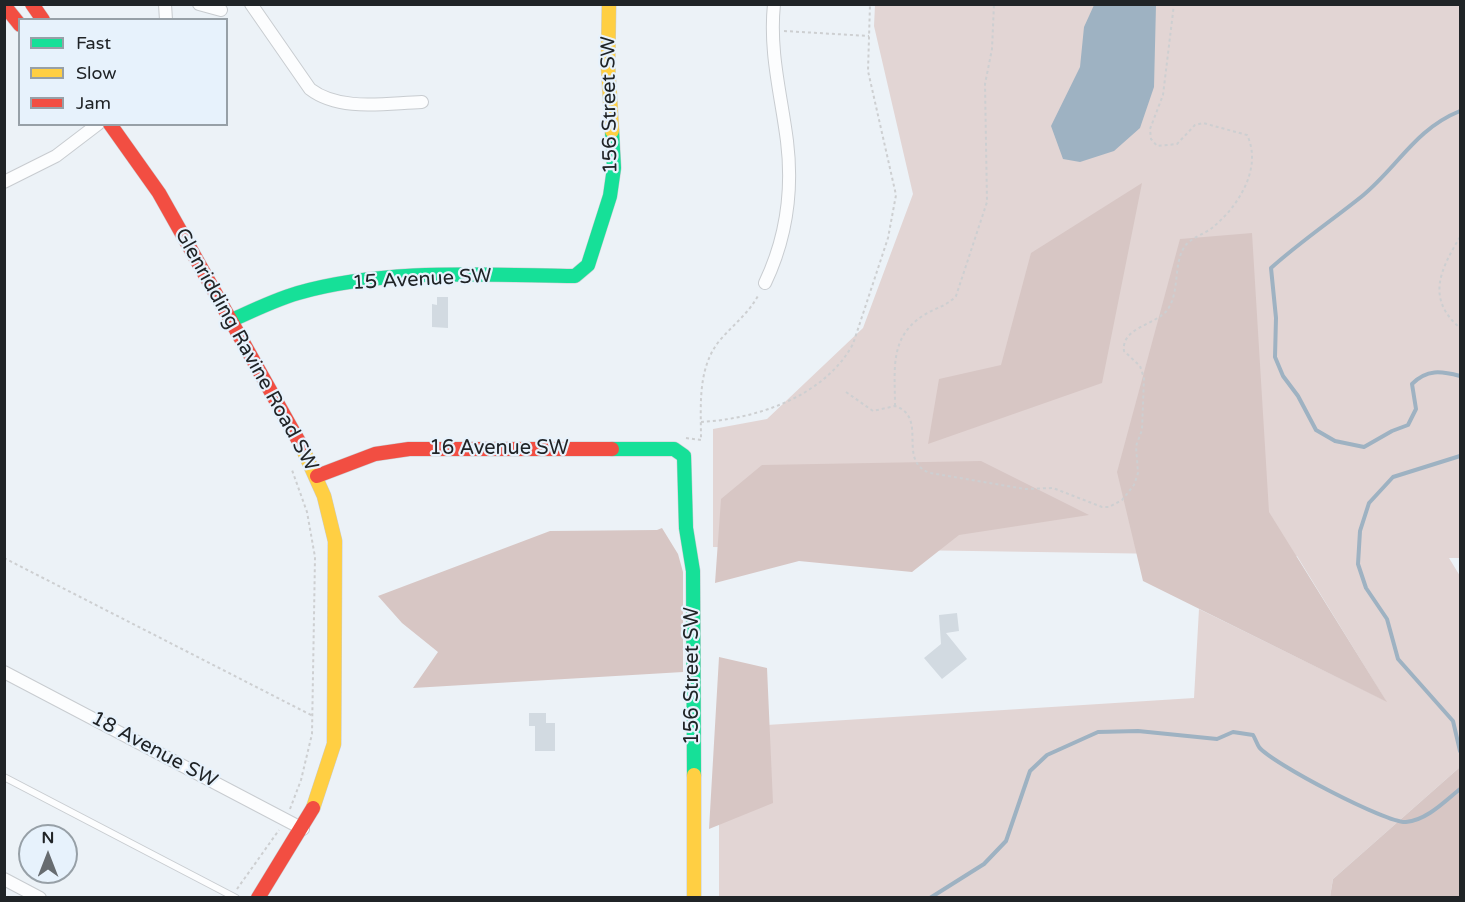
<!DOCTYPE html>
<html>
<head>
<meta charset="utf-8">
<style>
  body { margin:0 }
  #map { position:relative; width:1465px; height:902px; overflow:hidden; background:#ecf2f7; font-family:"Varela Round",sans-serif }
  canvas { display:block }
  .frame { position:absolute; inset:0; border:6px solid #202427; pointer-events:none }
  .legend { position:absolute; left:18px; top:18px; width:210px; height:108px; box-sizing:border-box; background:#e7f2fc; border:2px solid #97a0a7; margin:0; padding:8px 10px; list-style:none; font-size:18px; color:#202427 }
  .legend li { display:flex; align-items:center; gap:12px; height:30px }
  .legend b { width:30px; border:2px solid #97a0a7 }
  .north { position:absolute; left:18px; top:824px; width:60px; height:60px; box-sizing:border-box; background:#e7f2fc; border:2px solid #97a0a7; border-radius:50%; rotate:0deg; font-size:16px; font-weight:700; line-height:24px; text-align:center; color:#202427 }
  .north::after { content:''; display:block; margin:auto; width:21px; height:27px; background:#676c70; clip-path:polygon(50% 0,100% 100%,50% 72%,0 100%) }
</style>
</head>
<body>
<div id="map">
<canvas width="1465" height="902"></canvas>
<div class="frame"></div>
<ul class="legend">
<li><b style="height:8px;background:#16e098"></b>Fast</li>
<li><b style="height:8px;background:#ffcf43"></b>Slow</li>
<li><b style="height:8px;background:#f24e42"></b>Jam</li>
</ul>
<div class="north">N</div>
</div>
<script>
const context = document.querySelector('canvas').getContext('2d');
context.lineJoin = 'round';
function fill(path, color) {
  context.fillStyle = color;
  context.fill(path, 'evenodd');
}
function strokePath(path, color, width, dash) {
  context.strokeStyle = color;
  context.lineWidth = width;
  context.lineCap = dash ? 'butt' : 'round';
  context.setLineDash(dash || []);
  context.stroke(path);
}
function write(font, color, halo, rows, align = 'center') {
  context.font = font + ' "Varela Round",sans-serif';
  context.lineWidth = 4.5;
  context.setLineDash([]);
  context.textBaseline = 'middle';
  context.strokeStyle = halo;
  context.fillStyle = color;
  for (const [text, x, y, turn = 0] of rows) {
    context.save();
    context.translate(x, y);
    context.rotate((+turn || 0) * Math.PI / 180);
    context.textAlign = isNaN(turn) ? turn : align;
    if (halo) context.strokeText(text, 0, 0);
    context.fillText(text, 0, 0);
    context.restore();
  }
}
const green = new Path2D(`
  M875,5H1460V558H1449L1460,576V767L1333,879L1330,897H719V728L1194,698L1199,609L1386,701L1297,556L713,547V429L767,419L863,328L913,194L874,26Z`);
const forest = new Path2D(`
  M1142,183L1102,383L928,444L939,379L1001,365L1031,253Z
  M1252,233L1269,512L1387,702L1143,581L1117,472L1180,239Z
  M981,461L1089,515L959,535L912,572L799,561L715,583L721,499L762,465Z
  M662,528L678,554L683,572V672L413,688L438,652L402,623L378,596L550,531L657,530Z
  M719,657L767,668L773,803L709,829Z
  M1460,767V897H1330L1333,879Z`);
const water = new Path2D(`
  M1094,5H1156L1154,87L1140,128L1114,151L1080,162L1063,159L1051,126L1080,67L1084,27Z`);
const stream = new Path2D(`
  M1460,111C1415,129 1397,168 1361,197C1331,221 1300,242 1271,268L1276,318L1275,357L1283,376L1298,396L1316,430L1335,441L1364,447L1392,431L1408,425L1416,409L1412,384C1427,369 1441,371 1460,376
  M1460,456L1393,477L1369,503L1360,531L1358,564L1366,588L1387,619L1398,659L1453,721L1460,751
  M930,898L984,864L1006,841L1030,771L1047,755L1098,732L1138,731L1217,739L1233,732L1253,735C1255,738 1257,744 1259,747C1271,763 1388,824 1406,822C1427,820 1445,801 1460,789`);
const building = new Path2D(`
  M437,297H448V328L432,327V304L437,305Z
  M957,613L959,631L946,633L967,659L942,679L924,658L941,644L939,615Z
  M529,713H546V723H555V751H535V726H529Z`);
const path = new Path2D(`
  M784,31L869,36
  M1460,237C1440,270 1426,299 1460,328
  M846,392L873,411L895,406C929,417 896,461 930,473L1025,489L1053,488L1102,507H1109L1122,500L1134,485L1138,473L1136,446L1142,430L1144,378L1140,366L1124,351C1121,327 1157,325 1168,309C1180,291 1173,263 1185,246C1191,238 1204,234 1212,228C1238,207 1263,168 1247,135L1203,123L1195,125L1177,144L1157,146L1151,139L1150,129L1163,95L1174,4
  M895,406C895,369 889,337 924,315C935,308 947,306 956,296L987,202L985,84L992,49L994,4
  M701,422C757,419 825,396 853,344L888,238L896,195L868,71L870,4
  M686,438L701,440C701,406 697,368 720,340C734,324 749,313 759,294
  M4,558L313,716
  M290,809L301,780L312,734L315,557L307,512L292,470L294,469
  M237,889L279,830`);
const lane = new Path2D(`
  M4,777L236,898`);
const street = new Path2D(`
  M165,4L166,20
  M199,4L221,10
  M251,4L310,89C340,112 386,103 422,102
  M4,182L56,156L98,124
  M765,283C786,239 793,190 787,141C781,94 769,52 774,4
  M4,672L303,829
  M4,879L40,898`);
const fast = new Path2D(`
  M230,321C252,311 274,300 298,293C387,268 484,275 575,276L588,265L610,196L614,168L612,131
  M612,449H674L684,456L686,528L693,571L694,775`);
const slow = new Path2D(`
  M609,4L608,66L612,131
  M302,447L324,496L335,541L334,744L313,808
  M694,775V898`);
const jam = new Path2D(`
  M32,4L43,20
  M4,5L20,25
  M110,124L159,193L302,447
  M317,476L375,454L409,449H612
  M258,898L313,808`);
const streetNames = [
  ["156 Street SW",610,105,-91],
  ["15 Avenue SW",422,280,-3],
  ["Glenridding Ravine Road SW",246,350,61],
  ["16 Avenue SW",499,449],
  ["156 Street SW",693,676,-90],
  ["18 Avenue SW",154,750,28]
];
fill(green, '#e2d5d4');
fill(forest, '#d7c6c4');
fill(water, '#9eb2c2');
strokePath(stream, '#9eb2c2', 4);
fill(building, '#d2dae1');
strokePath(lane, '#c8ccd0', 8);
strokePath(street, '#c8ccd0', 14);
strokePath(fast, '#c8ccd0', 15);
strokePath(slow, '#c8ccd0', 15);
strokePath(jam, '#c8ccd0', 15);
strokePath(path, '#cdcfd1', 2, [3, 3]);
strokePath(lane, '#fcfdfe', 6);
strokePath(street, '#fcfdfe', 12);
strokePath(fast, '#16e098', 14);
strokePath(slow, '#ffcf43', 14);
strokePath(jam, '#f24e42', 14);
write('20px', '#202427', '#e7f2fc', streetNames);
</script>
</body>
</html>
